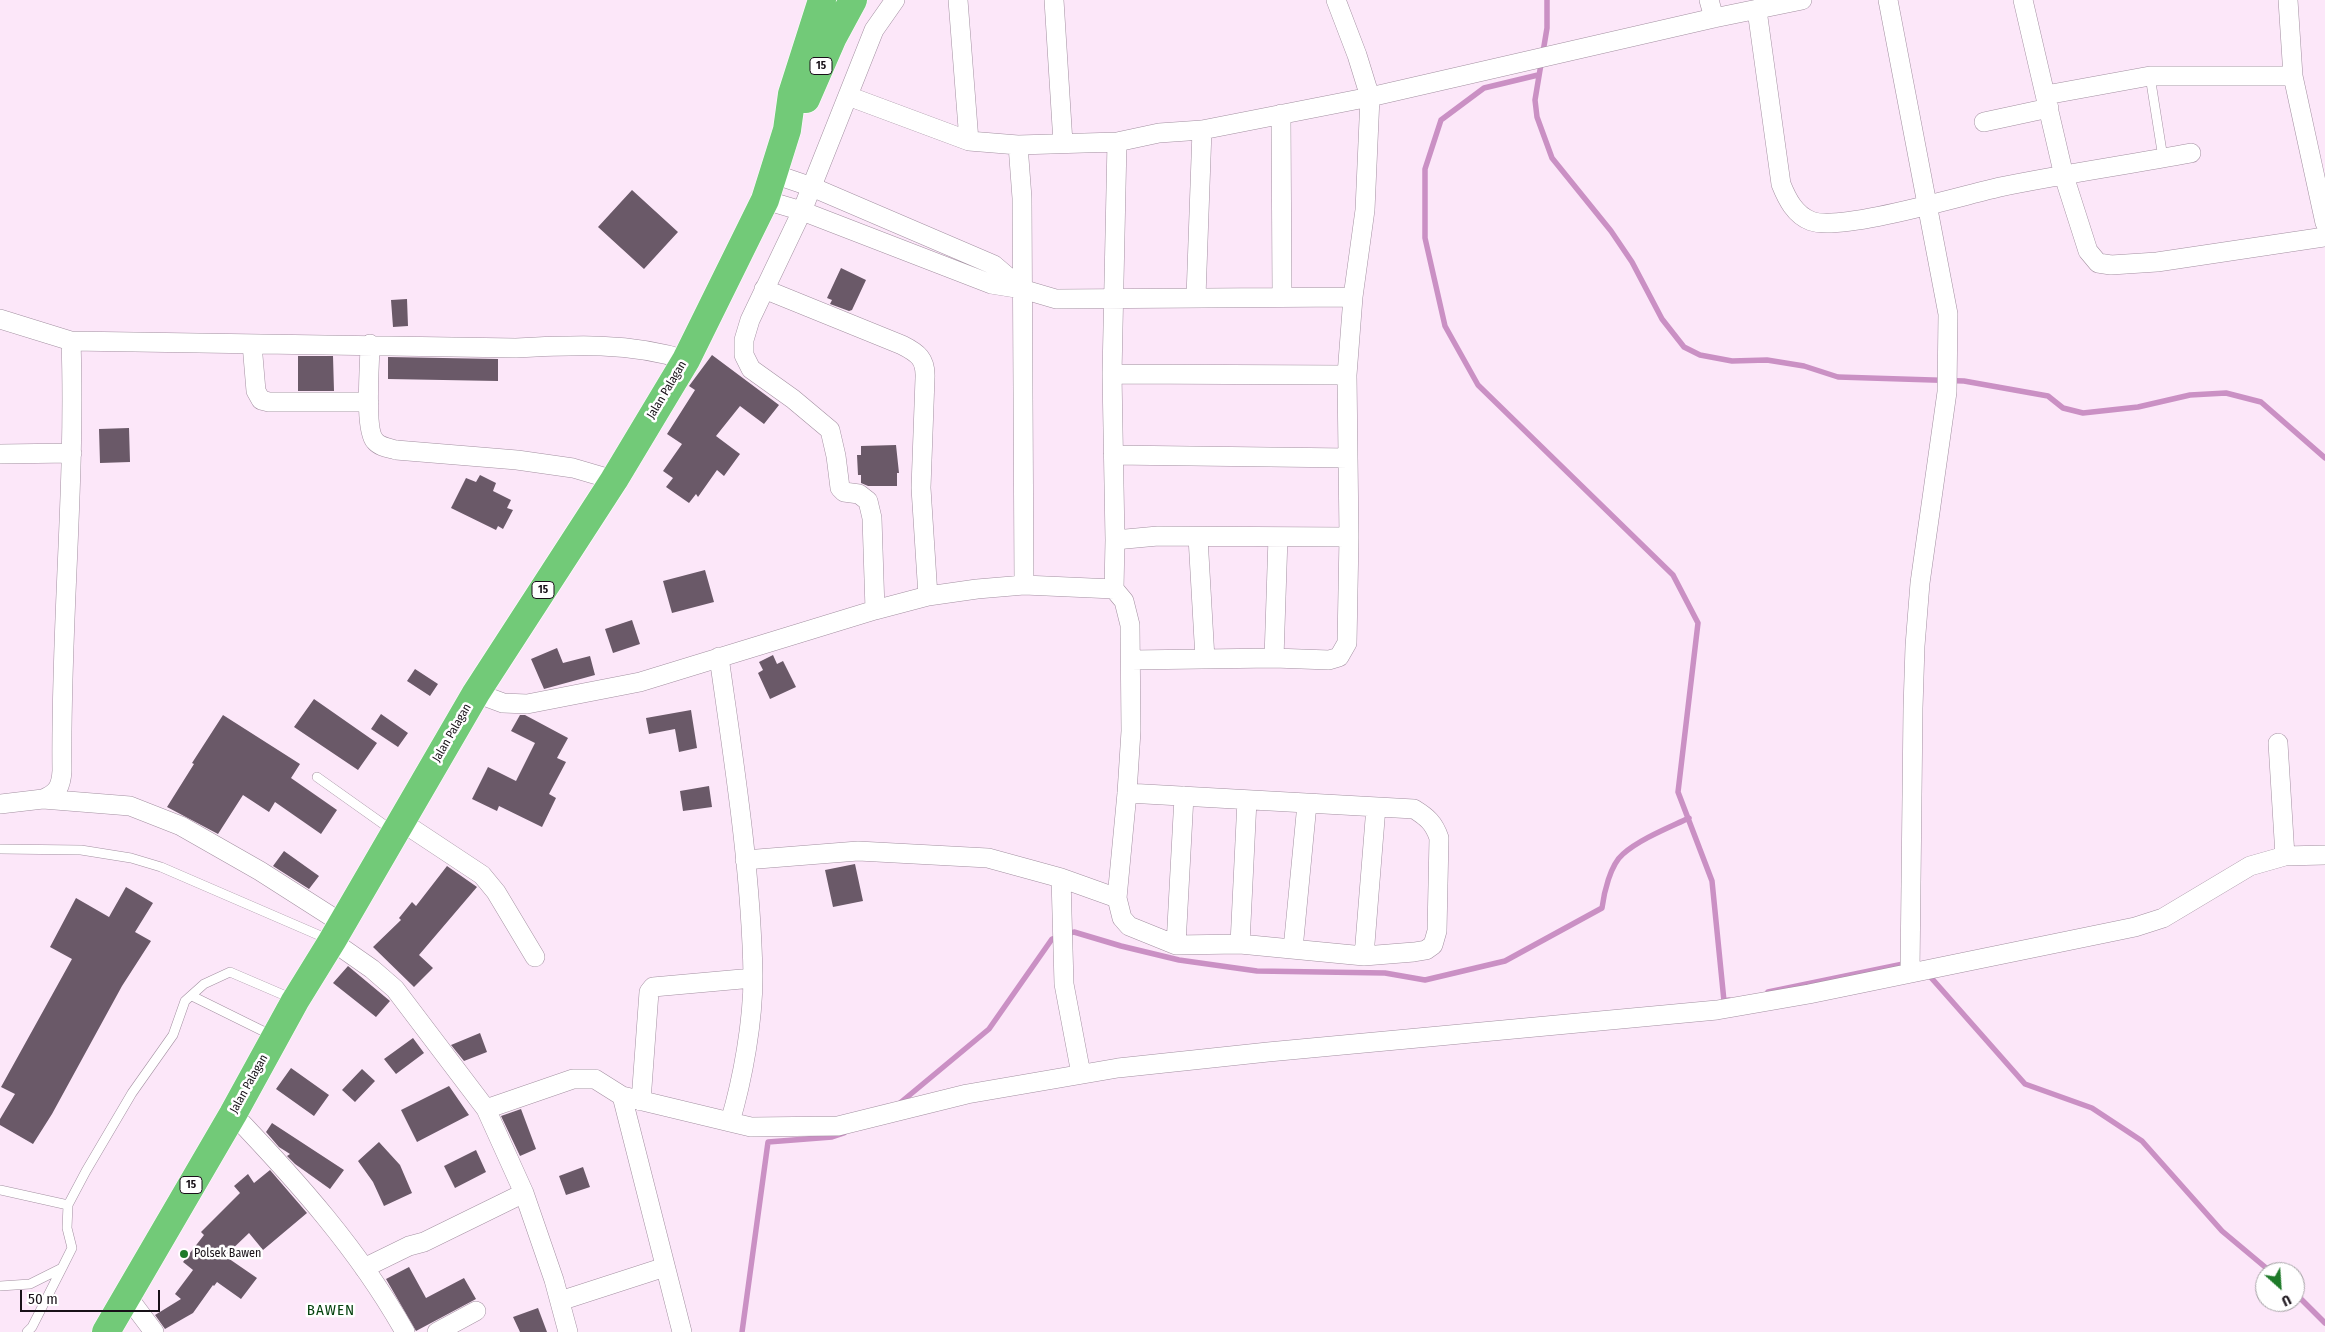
<!DOCTYPE html>
<html>
<head>
<meta charset="utf-8">
<style>
  body { margin:0 }
  #map { position:relative; width:2325px; height:1332px; overflow:hidden; background:#fce7f9; font-family:"Fira Sans Condensed",sans-serif }
  canvas { display:block }
  .north { position:absolute; left:2255px; top:1262px; width:50px; height:50px; box-sizing:border-box; background:#fff; border:1px solid #a3a0a3; border-radius:50%; rotate:154deg; font-size:14px; font-weight:700; line-height:20px; text-align:center; color:#181118 }
  .north::after { content:''; display:block; margin:auto; width:18px; height:22px; background:#1e7a29; clip-path:polygon(50% 0,100% 100%,50% 72%,0 100%) }
  .scale { position:absolute; left:20px; top:1290px; width:140px; height:22px; box-sizing:border-box; border:2px solid #181118; border-top:0; padding-left:6px; font-size:15px; line-height:18px; white-space:nowrap; color:#181118; -webkit-text-stroke:4px #fff; paint-order:stroke }
</style>
</head>
<body>
<div id="map">
<canvas width="2325" height="1332"></canvas>
<div class="north">U</div>
<div class="scale">50 m</div>
</div>
<script>
const context = document.querySelector('canvas').getContext('2d');
context.lineJoin = 'round';
function strokePath(path, color, width, dash) {
  context.strokeStyle = color;
  context.lineWidth = width;
  context.lineCap = dash ? 'butt' : 'round';
  context.setLineDash(dash || []);
  context.stroke(path);
}
function fill(path, color) {
  context.fillStyle = color;
  context.fill(path, 'evenodd');
}
function write(font, color, halo, rows, align = 'center') {
  context.font = font + ' "Fira Sans Condensed",sans-serif';
  context.lineWidth = 5;
  context.setLineDash([]);
  context.textBaseline = 'middle';
  context.strokeStyle = halo;
  context.fillStyle = color;
  for (const [text, x, y, turn = 0] of rows) {
    context.save();
    context.translate(x, y);
    context.rotate((+turn || 0) * Math.PI / 180);
    context.textAlign = isNaN(turn) ? turn : align;
    if (halo) context.strokeText(text, 0, 0);
    context.fillText(text, 0, 0);
    context.restore();
  }
}
const stream = new Path2D(`
  M1547,0V28L1535,100L1537,117L1552,158L1611,231L1632,262L1662,319L1684,347L1700,355L1732,361L1767,360L1804,366L1838,377L1964,381L2048,396L2063,408L2083,413L2138,407L2190,395L2226,393L2261,402L2325,458
  M1538,75L1484,88L1441,120L1425,169V238L1445,326L1478,385L1673,575L1698,623L1678,792L1712,881L1724,1001L1729,1000
  M1927,973L2025,1084L2092,1108L2142,1141L2222,1231L2271,1272
  M1768,992L1908,963
  M900,1103L989,1029L1052,939L1074,932L1121,946L1179,960L1257,971L1385,973L1425,980L1505,961L1602,908C1604,893 1610,865 1623,854C1640,839 1668,828 1689,818
  M2295,1293L2325,1323
  M742,1332L768,1142L832,1137L844,1133`);
const building = new Path2D(`
  M632,190L678,232L644,269L598,227Z
  M841,268L866,280L852,310L849,311L830,304L832,300L827,298Z
  M407,299L408,326L393,327L391,300Z
  M712,355L779,405L764,424L740,406L716,436L740,454L724,476L717,470L698,497L696,494L689,503L666,487L673,478L663,471L682,444L667,434L695,390L689,386Z
  M298,356H333L334,391H298Z
  M388,357L498,359V381L388,379Z
  M129,428L130,462L100,463L99,429Z
  M896,445L899,473H897V486H868L861,483V475H858L857,455H861V446Z
  M480,475L496,483L493,491L511,500L507,508L513,510L503,529L498,526L496,530L451,508L466,478L476,482Z
  M705,570L714,602L672,613L663,581Z
  M632,620L640,644L613,653L605,629Z
  M557,648L563,663L590,656L595,675L544,689L531,659Z
  M773,655L777,664L783,661L796,687L770,699L758,673L763,670L759,662Z
  M415,669L438,684L430,696L407,681Z
  M314,699L377,743L358,770L294,727Z
  M691,710L697,748L679,752L675,729L649,734L646,718Z
  M381,714L408,733L398,747L371,729Z
  M223,715L300,764L291,778L337,810L321,834L275,802L269,812L243,795L218,834L167,807L194,764L192,763Z
  M520,715H525L568,738L557,758L566,762L549,794L556,798L542,827L499,806L497,811L472,799L488,767L516,781L535,743L511,731Z
  M709,786L712,807L683,811L680,791Z
  M284,851L319,876L309,889L273,866Z
  M855,864L863,901L833,907L825,870Z
  M447,866L477,887L419,955L433,968L414,987L373,947L401,920L399,918L412,902L416,906Z
  M126,887L153,903L135,932L151,941L122,986L52,1114L33,1144L0,1125V1119L15,1094L1,1087L72,959L50,947L76,898L109,917Z
  M348,966L390,1001L376,1017L333,983Z
  M480,1033L487,1052L464,1061L451,1045Z
  M413,1038L424,1053L396,1074L384,1059Z
  M291,1068L329,1095L314,1116L276,1089Z
  M362,1069L375,1081L355,1102L342,1090Z
  M449,1086L469,1115L417,1142L401,1110Z
  M521,1109L536,1149L520,1156L501,1116Z
  M272,1123L344,1170L330,1189L295,1164L287,1156L290,1154L279,1147L266,1132Z
  M379,1142L400,1165L412,1193L384,1206L373,1182L358,1161Z
  M476,1150L486,1172L455,1188L444,1166Z
  M583,1167L590,1187L566,1195L559,1176Z
  M270,1170L307,1213L263,1250L249,1233L225,1256L257,1278L241,1299L217,1282L214,1286L213,1285L193,1313L165,1329L155,1315L181,1299L175,1294L193,1270L183,1262L204,1235L201,1232L240,1193L234,1186L248,1174L254,1183Z
  M409,1267L426,1298L464,1278L476,1299L416,1331L386,1279Z
  M538,1308L547,1332H520L513,1317Z`);
const service = new Path2D(`
  M2150,76L2163,158
  M317,777L393,831
  M0,849L81,850L131,858L161,867L330,940
  M192,996L273,1036
  M0,1190L68,1205
  M0,1286L30,1284L62,1268L72,1248L67,1228L68,1205L86,1171L132,1093L173,1035L185,1001L204,984L230,972L293,999
  M27,1332L32,1327L62,1268`);
const minor = new Path2D(`
  M958,0L969,141
  M1054,0L1063,143
  M1336,0L1357,55L1370,97L1714,18L1802,0
  M1709,0L1714,18
  M1888,0L1948,314L1947,392L1920,583L1915,646L1913,708L1910,973
  M2023,0L2064,176L2088,251L2098,263L2111,265L2157,262L2325,237
  M2288,0L2293,76
  M1757,10L1781,184C1787,199 1795,215 1811,221C1841,232 1964,195 2000,187C2063,174 2127,165 2191,153
  M2046,95L2150,76H2293L2325,223
  M848,96L969,141L1018,145L1117,142L1159,133L1202,130L1370,97L1365,210L1353,297
  M1281,114L1282,296
  M1984,122L2049,108
  M1018,145L1022,198L1024,585
  M774,174L812,187L994,265L1022,289
  M765,200L802,211L991,284L1022,289L1056,299L1353,297L1347,375L1349,537L1347,643L1339,657L1329,660L1274,658L1131,660
  M764,289L902,345C918,353 926,359 925,378L921,488L928,596
  M1196,297L1202,130
  M0,319L71,341L516,348C573,345 630,342 686,360
  M252,344L256,391L261,400L269,402H369
  M370,344C370,363 364,429 375,441C380,447 389,448 396,450L517,460L573,468L614,480
  M1112,374L1347,375
  M0,454L72,453
  M1113,455L1348,458
  M1198,537L1205,659
  M1115,540L1158,536L1349,537
  M1114,589L1115,540L1112,374L1117,142
  M875,610L872,518L868,501L859,494L844,492L840,488L836,456L830,430L793,399L751,369L744,355V340L750,320L802,211L874,30L895,0
  M1274,658L1278,537
  M476,693L503,703L527,704L640,682L875,610L928,596L977,589L1024,585L1114,589L1124,601L1130,625L1131,731L1127,793L1117,898L1122,918L1129,926L1176,945L1240,944L1364,956L1414,952L1426,950L1433,945L1437,931L1439,838C1434,823 1427,817 1414,809L1127,793
  M2278,743L2285,856
  M43,799C58,793 61,786 62,771C60,627 76,485 71,341
  M0,804L43,799L130,806L181,826L260,871L343,924
  M402,822L482,875L496,892L535,957
  M745,860L858,851L988,858L1061,878L1117,898
  M1061,878L1064,984L1081,1074
  M332,941L372,969L395,989L486,1109L524,1193L554,1280L568,1332
  M1240,944L1247,800
  M1176,945L1184,796
  M1293,949L1307,804
  M1364,956L1376,807
  M622,1096L682,1332
  M641,1101L649,992L653,987L753,978
  M486,1109L573,1079H595L622,1096L730,1122C743,1078 753,1022 753,976C751,869 734,763 719,657
  M233,1114C297,1181 359,1250 405,1332
  M730,1122L751,1127L838,1126L967,1094L1118,1068L1268,1052L1717,1010L1809,994L2135,927L2163,918L2250,866L2285,856L2325,855
  M364,1268L409,1246L424,1242L524,1193
  M127,1296L154,1332
  M560,1301L665,1267
  M437,1332L476,1311`);
const trunk = new Path2D(`
  M806,99L833,37L853,0
  M106,1332L233,1114L295,1001L332,941L476,693L614,480L686,360L765,200L787,130L792,94L822,0`);
const markers = [
  [184,1254,5,"#1e7a29"]
];
const shields = [
  [821,66,22],
  [543,590,22],
  [191,1185,22]
];
const shieldNames = [
  ["15",821,66],
  ["15",543,590],
  ["15",191,1185]
];
const streetNames = [
  ["Jalan Palagan",667,390,-59],
  ["Jalan Palagan",452,733,-60],
  ["Jalan Palagan",249,1084,-61]
];
const poiNames = [
  ["Polsek Bawen",194,1254]
];
const quarterNames = [
  ["BAWEN",331,1311]
];
strokePath(stream, '#ca90c4', 5.5);
fill(building, '#6a5968');
strokePath(service, '#a390a1', 10);
strokePath(minor, '#a390a1', 20);
strokePath(trunk, '#fff', 29);
strokePath(service, '#fff', 9);
strokePath(minor, '#fff', 19);
strokePath(trunk, '#72ca78', 28);
for (const [x, y, r, color] of markers) {
  const dot = new Path2D();
  dot.arc(x, y, r, 0, 2 * Math.PI);
  context.fillStyle = color;
  context.fill(dot);
  strokePath(dot, '#fff', 2);
}
for (const [x, y, w] of shields) {
  const box = new Path2D();
  box.roundRect(x - w / 2, y - 8.5, w, 17, 4);
  context.fillStyle = '#fff';
  context.fill(box);
  strokePath(box, '#181118', 1);
}
write('bold 11px', '#181118', null, shieldNames);
write('12px', '#181118', '#fff', streetNames);
write('12px', '#181118', '#fff', poiNames, 'left');
context.letterSpacing = '1px';
write('15px', '#04410d', '#fff', quarterNames);
context.letterSpacing = '0px';
</script>
</body>
</html>
